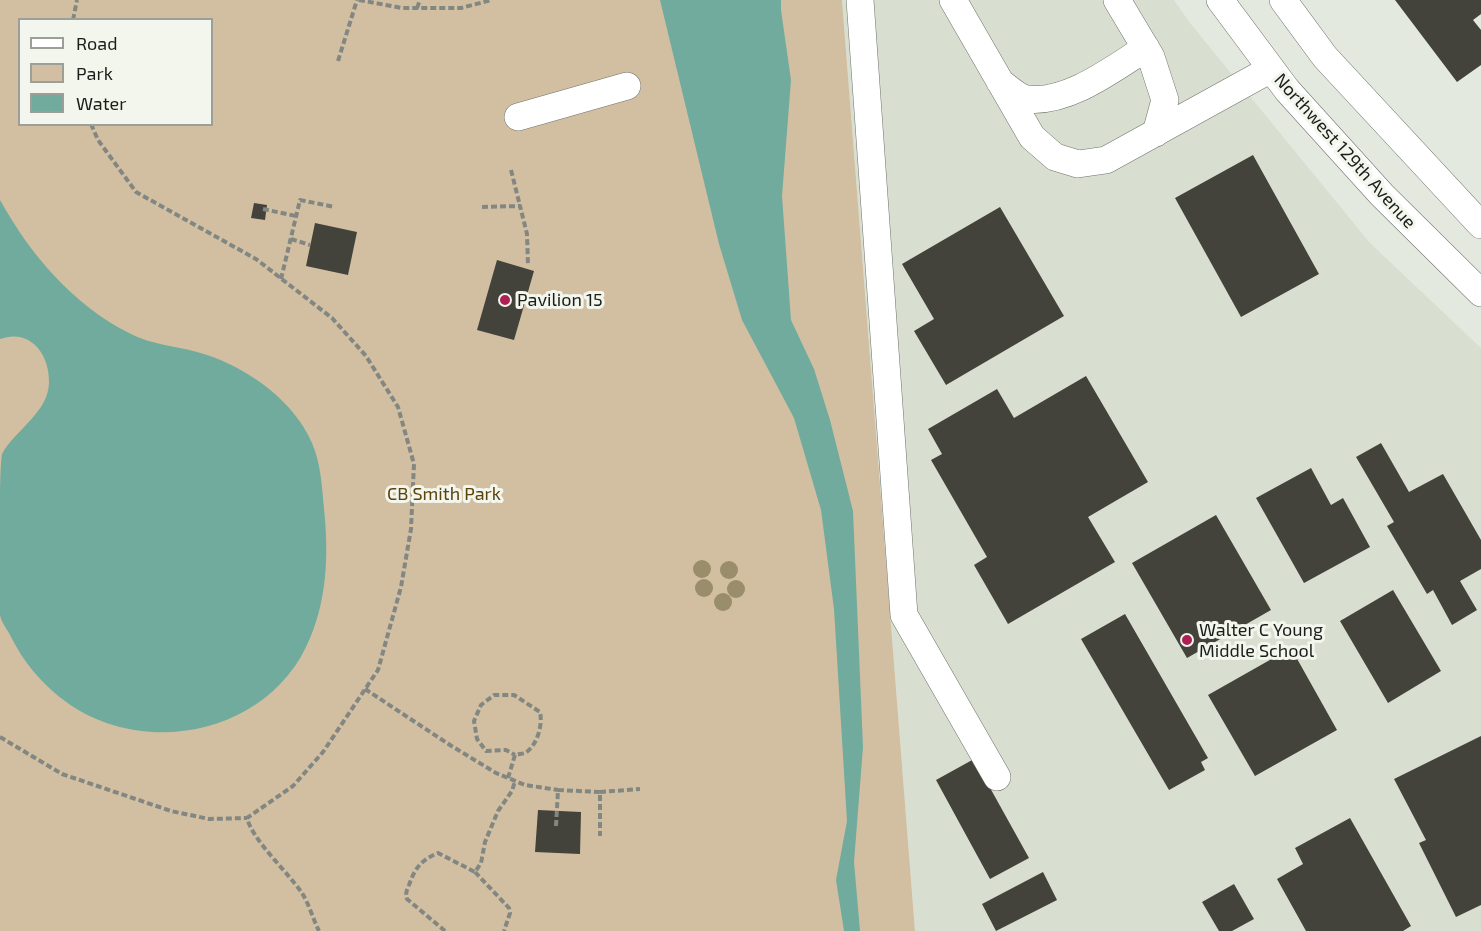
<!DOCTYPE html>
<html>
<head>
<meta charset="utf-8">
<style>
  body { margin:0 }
  #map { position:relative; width:1481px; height:931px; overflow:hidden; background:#e4e9e0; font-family:"Exo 2",sans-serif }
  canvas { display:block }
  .legend { position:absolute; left:18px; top:18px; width:195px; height:108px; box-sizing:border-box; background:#f2f6ed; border:2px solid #9c9f99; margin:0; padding:8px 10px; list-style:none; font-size:18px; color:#1b1d1a }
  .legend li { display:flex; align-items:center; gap:12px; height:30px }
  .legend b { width:30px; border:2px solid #9c9f99 }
</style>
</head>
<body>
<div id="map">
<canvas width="1481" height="931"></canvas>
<ul class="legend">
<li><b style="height:8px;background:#fff"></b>Road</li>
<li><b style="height:16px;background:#d2bfa2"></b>Park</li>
<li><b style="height:16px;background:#70ab9d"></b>Water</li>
</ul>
</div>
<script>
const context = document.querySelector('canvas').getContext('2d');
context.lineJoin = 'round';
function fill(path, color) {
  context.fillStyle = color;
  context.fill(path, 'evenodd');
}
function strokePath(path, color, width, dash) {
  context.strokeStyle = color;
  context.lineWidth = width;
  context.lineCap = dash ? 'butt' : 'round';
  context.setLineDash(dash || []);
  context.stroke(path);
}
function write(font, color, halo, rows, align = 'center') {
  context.font = font + ' "Exo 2",sans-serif';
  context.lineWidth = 6;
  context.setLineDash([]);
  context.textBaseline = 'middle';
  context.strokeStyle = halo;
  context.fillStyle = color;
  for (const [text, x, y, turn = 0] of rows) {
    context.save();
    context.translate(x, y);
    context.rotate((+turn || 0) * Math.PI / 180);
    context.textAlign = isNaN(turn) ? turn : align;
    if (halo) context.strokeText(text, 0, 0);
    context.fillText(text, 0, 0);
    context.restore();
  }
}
const built = new Path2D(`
  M842,0H1174L1190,23L1370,243L1481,348V931H915Z`);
const green = new Path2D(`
  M0,0H842L915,931H0ZM20,20H212V124H20Z`);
const water = new Path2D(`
  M660,0H781V10L791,80L782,196L791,320L814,369L830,420L853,511L863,747L854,862L860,931H844L836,880L847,821L834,609L821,510L794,418L742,320L719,244Z
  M0,200C30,254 73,305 129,333C153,346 181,346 207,355C249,369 294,401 312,443C321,464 322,487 324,509C329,556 327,604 306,647C264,734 146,757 69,704C42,685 23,662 9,633C6,628 1,621 0,615C0,607 0,596 0,588C0,564 0,539 0,514C0,500 0,465 2,454C15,430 48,413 49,383C50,354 30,328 0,339Z`);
const building = new Path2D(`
  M1395,0H1481V14L1473,20L1481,30V65L1457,82Z
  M1253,155L1319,274L1241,317L1175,198Z
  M254,203L267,205L265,220L251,218Z
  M1000,207L1064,316L946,385L914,331L934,319L902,264Z
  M315,223L357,232L348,275L306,266Z
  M497,260L534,271L514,340L477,330Z
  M1086,376L1148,482L1088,517L1115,562L1008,624L974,565L987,557L931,460L942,454L928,429L997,389L1014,418Z
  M1381,443L1409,492L1443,474L1481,540V569L1460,581L1477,610L1452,625L1433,590L1427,594L1387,526L1394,522L1356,457Z
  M1311,468L1331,505L1343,498L1370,547L1304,583L1256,498Z
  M1216,515L1271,610L1187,658L1132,563Z
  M1393,590L1441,671L1388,703L1340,621Z
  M1125,614L1208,758L1201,762L1205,770L1169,790L1081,639Z
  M1291,648L1337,730L1255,776L1208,695Z
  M1481,736V905L1456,917L1419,843L1426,840L1394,779Z
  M974,759L1029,858L990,879L936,780Z
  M538,810L581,812L580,854L535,852Z
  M1350,818L1411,926L1403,931H1306L1277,879L1303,864L1295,848Z
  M1043,872L1057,900L996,931L982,904Z
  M1234,884L1254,919L1232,931H1219L1202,902Z`);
const path = new Path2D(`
  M359,0L402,8H461L492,0
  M417,8L420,0
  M73,20L77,0
  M338,61L357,0
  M91,124L98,140L136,192L256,259L332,318L366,356L398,407L414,464L411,529L401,587L378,670L323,752L293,786L247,818C253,841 287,871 302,893C309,904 313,919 319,931
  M511,170L520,206
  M482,207L520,206L527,234L528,266
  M263,209L296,216
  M291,239L310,245
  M281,279L300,200L335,207
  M365,689L450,745L496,773L525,785L558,790
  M0,737L62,774L171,811L209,819L247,818
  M508,778L515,755C518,754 522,754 525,753C537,746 543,725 540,712L514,695H494L481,705L474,721L477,739L486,751L506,750L515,755
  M600,792L640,789
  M556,826L558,790L600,792V836
  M475,872L509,908L510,913L504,931
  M445,931L407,899C405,893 407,890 409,885C415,868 421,860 438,853L475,872L481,863L485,842L498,811L512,791L515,781`);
const minor = new Path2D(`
  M860,0L904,615L997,777
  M953,0L1032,137L1055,157L1078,164L1106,160L1271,69
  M1117,0L1151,57L1165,100L1156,133
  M1220,0L1287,90L1382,195L1481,293
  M1283,0L1325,57L1481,225
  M1000,82C1007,87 1019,98 1027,99C1068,104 1114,68 1146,48
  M518,117L627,86`);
const trees = [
  [702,569],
  [729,570],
  [704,588],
  [736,589],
  [723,602]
];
const markers = [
  [505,300,6,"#af1f54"],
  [1187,640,6,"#af1f54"]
];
const streetNames = [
  ["Northwest 129th Avenue",1345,151,48]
];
const poiNames = [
  ["Pavilion 15",517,300],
  ["Walter C Young",1199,630],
  ["Middle School",1199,651]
];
const parkNames = [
  ["CB Smith Park",444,494]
];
fill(built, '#d8dfd0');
fill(green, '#d2bfa2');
fill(water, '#70ab9d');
fill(building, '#43423b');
strokePath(minor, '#6e726a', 28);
strokePath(path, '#838781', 4, [6, 3]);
strokePath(minor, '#fff', 27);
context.fillStyle = '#9a8d6b';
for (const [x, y] of trees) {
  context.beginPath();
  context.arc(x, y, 9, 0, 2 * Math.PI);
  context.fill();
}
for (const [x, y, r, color] of markers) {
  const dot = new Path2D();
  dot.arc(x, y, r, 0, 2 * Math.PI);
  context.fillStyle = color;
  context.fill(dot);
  strokePath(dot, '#f2f6ed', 2);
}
write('18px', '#1b1d1a', '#f2f6ed', streetNames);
write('18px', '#1b1d1a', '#f2f6ed', poiNames, 'left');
write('18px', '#5d420c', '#f2f6ed', parkNames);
</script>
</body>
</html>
